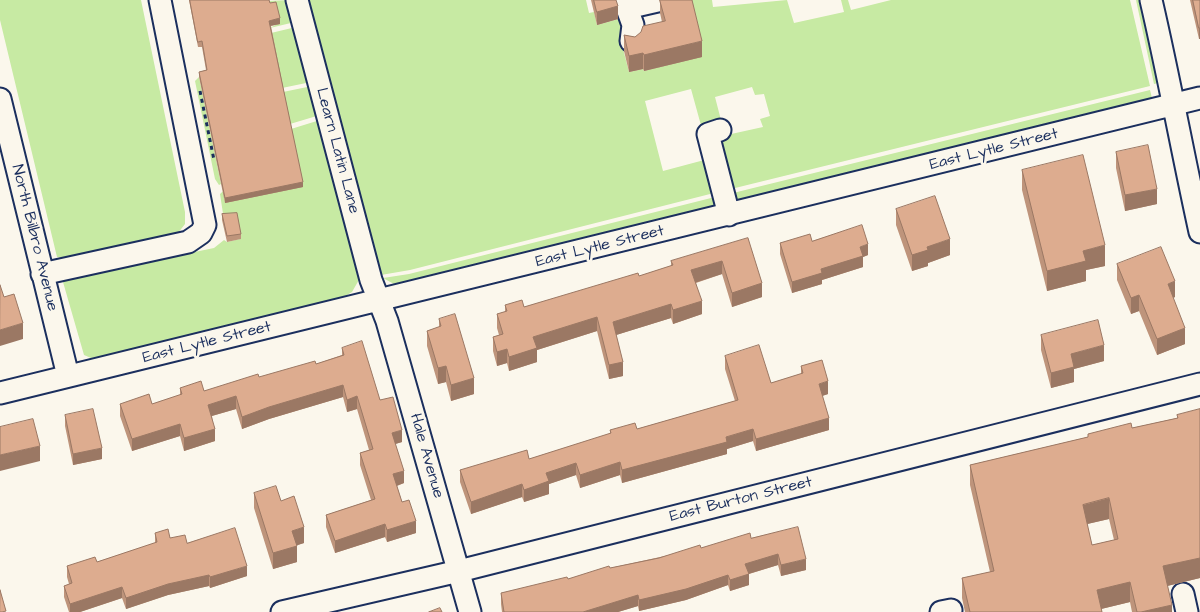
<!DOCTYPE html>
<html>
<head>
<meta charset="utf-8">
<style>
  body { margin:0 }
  canvas { display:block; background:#fbf7ec }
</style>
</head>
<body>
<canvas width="1200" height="612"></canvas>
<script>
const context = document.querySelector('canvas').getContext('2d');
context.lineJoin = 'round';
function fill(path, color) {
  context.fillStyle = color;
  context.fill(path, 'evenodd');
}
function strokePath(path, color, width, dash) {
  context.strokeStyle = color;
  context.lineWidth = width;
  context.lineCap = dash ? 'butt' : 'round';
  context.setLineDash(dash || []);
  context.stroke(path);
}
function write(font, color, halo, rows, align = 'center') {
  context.font = font + ' "Architects Daughter",sans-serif';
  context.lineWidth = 5;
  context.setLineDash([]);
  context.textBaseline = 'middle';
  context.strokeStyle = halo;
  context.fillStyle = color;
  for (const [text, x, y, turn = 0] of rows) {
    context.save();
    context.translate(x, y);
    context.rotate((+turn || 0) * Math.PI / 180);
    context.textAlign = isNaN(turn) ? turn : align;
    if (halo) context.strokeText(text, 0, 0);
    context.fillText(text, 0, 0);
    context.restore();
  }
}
const green = new Path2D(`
  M0,0H141L185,212V224L178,233L67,258L57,257L0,20Z
  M290,0L295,22L270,28L279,23L270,9L268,1Z
  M307,0H586L589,13L594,12L597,25L622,18L623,49L629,72L643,69L644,71L702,56L690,0H712L713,7L787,0L794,23L844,12L841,0H848L851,10L891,0H1130L1150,86L731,189L713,138L763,127L760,119L770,116L764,94L755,95L752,87L715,97L722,124L702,129L691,89L645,101L663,171L708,159L718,192L410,270L381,275Z
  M1136,0H1140L1157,75L1158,83L1154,84Z
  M296,27L311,82L282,88L271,33Z
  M199,77L221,184L219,185L215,179L195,81Z
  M312,86L320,115L290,124L283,92Z
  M1150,90L1152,98L731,201L729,194Z
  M320,120L360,278L352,292L342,298L105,356L91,358L84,355L63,282L68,278L214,248L224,240L227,242L240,239L224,220L220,194L291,129Z
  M719,196L720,204L399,283L394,284L383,278L409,274Z`);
const path = new Path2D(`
  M200,91L214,160`);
const minor = new Path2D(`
  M297,0L371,280L387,321L470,612
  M624,0L633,25L631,41
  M1151,0C1169,77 1183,155 1200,232
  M627,8L662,0
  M0,99L68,376
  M720,130L708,134L729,215
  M42,274L188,242L201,233L205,225L160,0
  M0,393L1200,98
  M1183,594L1187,612
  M282,612L459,571L1200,384
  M941,612L951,610`);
const wall = new Path2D(`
  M189,0H269L270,3L280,24L271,26L303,187L225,203L199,77V72L206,70L202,47H198Z
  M591,0H616L618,19L597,25Z
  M660,0L702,57L644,71L643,69L629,72L624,51V35L635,37L662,22L660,13Z
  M1190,0H1200L1199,39Z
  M1116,152L1157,204L1125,211L1116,168Z
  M1022,170L1105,266L1086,270V281L1047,291L1022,190Z
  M896,209L950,255L928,263V266L912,271L896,225Z
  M222,214L241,234V239L227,242L222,220Z
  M748,238L762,297L732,307L722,274L696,283L702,314L673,324L671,318L616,335L623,376L609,379L597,331L537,350V362L509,371L507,363L497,366L493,351V337L499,335L497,328V314L505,312V305L524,307L639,276L671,266V261Z
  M812,241L868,255L863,257V267L822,280V284L792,293L780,254V243Z
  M1117,264L1175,297L1173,298L1185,344L1157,355L1139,311L1131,314L1117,280Z
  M439,319L474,394L451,401L446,382L438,384L427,346V331L439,327Z
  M1041,335L1104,361L1074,369V382L1051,388L1041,350Z
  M342,348L380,400L402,442L395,444L404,483L397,486L402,502L416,533L387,542L385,537L335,553L326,527V515L371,500L360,465V453L369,450L357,409L347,412L343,397L269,419L242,429L236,409L212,416L215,441L184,451L180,436L132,451L120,416V404H152L180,395V388L204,391L316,364L342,355Z
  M725,356L771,383L801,374V366L828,394L822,396L829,430L756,451L753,441L727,449V454L622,483L620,475L580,488L576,475L549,484V494L524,502L522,497L471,514L460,482V470L529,459L610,434V430L637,429L735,401L725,369Z
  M1200,409V578L1167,586L1172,612H1132L1130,602L1101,609L1102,612H965L962,598V578L990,572L970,485V465L1088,437V434L1132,428L1177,418V415ZM1109,519L1114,540L1092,545L1087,524Z
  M65,415L102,459L73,465L65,426Z
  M254,493L281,501L304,543L297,545V562L273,569L254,508Z
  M155,533L187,543L247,576L210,588L209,586L168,595L126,609L122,598L80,612H69L64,597V586L69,584L67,577V566L97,562L155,543Z
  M751,538L806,570L781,576L778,565L749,574V585L730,591L728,585L686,600L639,611L638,606L618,612H502L501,604V593L568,579L610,568L701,548Z`);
const shadedWall = new Path2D(`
  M618,6V19L597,25V12Z
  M280,18V24L269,26V21Z
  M1199,28H1200V39H1199Z
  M702,41V57L644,71V55Z
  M643,53V69L629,72V56Z
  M303,182V187L225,203V198Z
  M1157,189V204L1125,211V195Z
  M950,239V255L928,263V266L912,271V255L927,247Z
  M868,244V255L863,257V267L822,280V284L792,293V282L821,269L860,247Z
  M1105,245V266L1086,270V281L1047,291V271L1083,251Z
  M722,261V274L691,284V270Z
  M1175,281V297L1168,300V284Z
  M762,283V297L732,307V293Z
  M1139,295V311L1131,314V298Z
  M702,301V314L673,324V310Z
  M671,304V318L613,336V322Z
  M597,317V331L537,350V362L509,371V357L533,337Z
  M23,323V339L0,346V330Z
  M1185,328V344L1157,355V339Z
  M1104,345V361L1074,369V382L1051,388V373L1071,354Z
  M507,349V363L497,366V352Z
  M623,362V376L609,379V365Z
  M446,366V382L438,384V368Z
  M474,378V394L451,401V385Z
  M828,381V394L819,397V384Z
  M343,385V397L269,419L242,429V417L269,407Z
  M236,396V409L208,417V405Z
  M357,396V409L347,412V400Z
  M829,418V430L756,451V439Z
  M180,424V436L132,451V439Z
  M215,429V441L184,451V438Z
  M753,429V441L727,449V454L622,483V470Z
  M402,430V442L392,445V433Z
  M40,446V461L0,471V455Z
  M102,448V459L73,465V454Z
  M620,462V475L580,488V475Z
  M576,463V475L549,484V494L524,502V490L546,473Z
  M404,471V483L393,487V474Z
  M522,484V497L471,514V502Z
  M1109,498V519L1083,525V505Z
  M416,521V533L387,542V530Z
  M385,524V537L335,553V541Z
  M304,527V543L292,547V531Z
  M297,546V562L273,569V553Z
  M778,554V565L745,575V564Z
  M1200,558V578L1163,587V566Z
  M806,559V570L781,576V565Z
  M247,566V576L210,588V577Z
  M749,574V585L730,591V580Z
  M209,575V586L168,595L126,609V598L168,584Z
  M728,575V585L686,600L639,611V600Z
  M1130,582V602L1097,610V590Z
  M122,587V598L80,612H70V604Z
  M638,595V606L618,612H583Z
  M1172,605V612H1141Z`);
const building = new Path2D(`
  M190,0H269L270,3L276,2L280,18L269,21L303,182L225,198L199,72L207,70L202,41L198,42Z
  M594,0H616L618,6L597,12Z
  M660,0H692L702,41L644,55L643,53L629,56L624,35L635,37L641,32L643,26L665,21Z
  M1193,0H1200V28H1199Z
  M1148,145L1157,189L1125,195L1116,152Z
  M1083,155L1105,245L1083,251L1086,261L1047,271L1022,170Z
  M935,196L950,239L927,247L928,250L912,255L896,209Z
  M237,213L241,234L227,236L222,214Z
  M862,225L868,244L860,247L863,256L821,269L822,273L792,282L780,243L810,234L812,241Z
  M748,238L762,283L732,293L722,261L691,270L702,301L673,310L671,304L613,322L623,362L609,365L597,317L533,337L537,348L509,357L507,349L497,352L493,337L503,334L497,314L507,311L505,305L522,300L524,307L638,273L639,276L673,265L671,261Z
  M1161,247L1175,281L1168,284L1185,328L1157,339L1139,295L1131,298L1117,264Z
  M0,285L4,297L14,294L23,323L0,330Z
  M455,314L474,378L451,385L446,366L438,368L427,331L441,326L439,319Z
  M1098,320L1104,345L1071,354L1074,367L1051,373L1041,335Z
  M362,341L380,400L393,397L402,430L392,433L404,471L393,474L402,502L409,500L416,521L387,530L385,524L335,541L326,515L375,499L360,453L373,449L357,396L347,400L343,385L269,407L242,417L236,396L208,405L215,429L184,438L180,424L132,439L120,404L149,394L152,404L182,394L180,388L201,381L204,391L258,374L259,377L315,361L316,364L344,355L342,348Z
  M759,345L771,383L803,373L801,366L822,360L828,381L819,384L829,418L756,439L753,429L726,437L727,442L622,470L620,462L580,475L576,463L546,473L549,481L524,490L522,484L471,502L460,470L527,450L529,459L611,433L610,430L635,423L637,429L738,400L725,356Z
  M93,409L102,448L73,454L65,415Z
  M1200,409V558L1163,566L1172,605L1141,612H1137L1130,582L1097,590L1102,612H970L962,578L994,571L970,465L1088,437V434L1131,423L1132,428L1178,418L1177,415ZM1109,498L1118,539L1092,545L1083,505Z
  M33,419L40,446L0,455V427Z
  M276,486L281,501L294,496L304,527L292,531L297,546L273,553L254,493Z
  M798,527L806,559L781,565L778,554L745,564L749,574L730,580L728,575L686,589L639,600L638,595L583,612H504L501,593L567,577L568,579L609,566L610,568L659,558L700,545L701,548L750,533L751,538Z
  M235,528L247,566L210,577L209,575L168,584L126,598L122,587L70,604L64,586L72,583L67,566L95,557L97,562L157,542L155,533L168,529L170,538L185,535L187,543Z
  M0,590L6,611L2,612H0Z
  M440,608L442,612H429Z`);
const streetNames = [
  ["East Lytle Street",994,150,-14],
  ["Learn Latin Lane",337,151,75],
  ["North Bilbro Avenue",34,238,76],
  ["East Lytle Street",600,247,-14],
  ["East Lytle Street",207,343,-14],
  ["Hale Avenue",426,456,74],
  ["East Burton Street",741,500,-14]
];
fill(green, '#c7eaa3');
strokePath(minor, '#1b2f5e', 25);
strokePath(path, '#1b2f5e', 3, [4, 4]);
strokePath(minor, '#fbf7ec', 21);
fill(wall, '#be947b');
fill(shadedWall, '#9b7864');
fill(building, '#ddac8f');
strokePath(building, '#9b7864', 1);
write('16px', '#1b2f5e', '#fbf7ec', streetNames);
</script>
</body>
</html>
